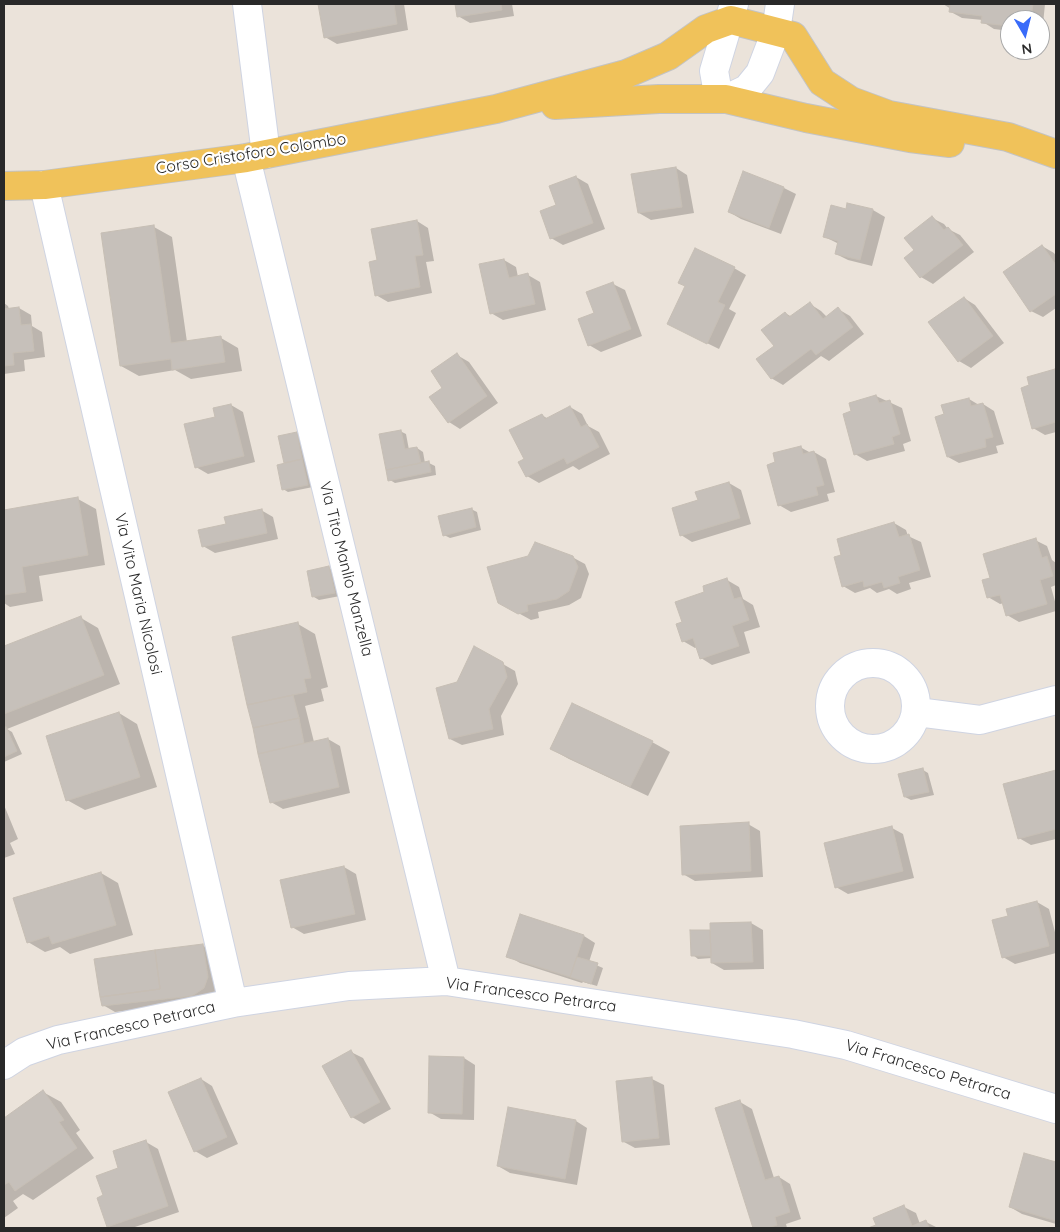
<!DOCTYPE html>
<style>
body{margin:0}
#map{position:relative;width:1060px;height:1232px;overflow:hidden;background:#ebe3da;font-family:Quicksand,sans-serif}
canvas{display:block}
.frame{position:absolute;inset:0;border:5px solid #292929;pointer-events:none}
.north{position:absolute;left:1000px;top:10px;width:50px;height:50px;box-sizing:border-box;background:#fff;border:1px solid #a9a9a9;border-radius:50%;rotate:172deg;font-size:14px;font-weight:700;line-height:20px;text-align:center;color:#292929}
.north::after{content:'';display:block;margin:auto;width:18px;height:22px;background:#396bf9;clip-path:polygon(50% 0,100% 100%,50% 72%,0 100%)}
</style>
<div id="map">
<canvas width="1060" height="1232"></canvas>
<div class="frame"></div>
<div class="north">N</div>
</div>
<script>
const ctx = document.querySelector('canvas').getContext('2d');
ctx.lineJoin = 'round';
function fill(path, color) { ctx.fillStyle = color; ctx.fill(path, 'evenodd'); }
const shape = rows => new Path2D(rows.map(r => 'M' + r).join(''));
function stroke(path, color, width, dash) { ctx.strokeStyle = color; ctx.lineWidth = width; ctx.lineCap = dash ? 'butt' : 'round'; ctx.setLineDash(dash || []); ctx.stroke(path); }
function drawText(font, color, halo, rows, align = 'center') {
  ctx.font = font + ' Quicksand,sans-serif'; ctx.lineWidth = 4.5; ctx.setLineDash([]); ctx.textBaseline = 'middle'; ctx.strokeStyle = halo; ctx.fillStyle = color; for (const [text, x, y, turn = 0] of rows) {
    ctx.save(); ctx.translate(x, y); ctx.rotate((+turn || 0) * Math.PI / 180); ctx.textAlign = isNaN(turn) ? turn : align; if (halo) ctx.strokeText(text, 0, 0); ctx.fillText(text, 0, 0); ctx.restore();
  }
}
fill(shape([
 [319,4,404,4,408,30,337,44,325,37],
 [456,4,512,4,514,16,470,23,458,16],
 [943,4,1045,4,1043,24,1040,24,1040,20,1010,20,1010,31,994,29,983,22,983,20,962,18,951,12,951,9],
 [676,168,687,175,694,213,651,220,639,213],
 [744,173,784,188,796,194,781,234,741,219,729,212],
 [576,177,588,184,605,229,563,245,551,238,558,206],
 [848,204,873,210,885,217,872,266,848,260,836,254,839,244,825,237,847,211],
 [932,218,944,224,948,229,960,235,974,252,933,284,921,277,906,258,916,251],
 [417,221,428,228,434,261,426,262,432,293,388,302,376,295,378,261],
 [154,227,172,237,187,342,221,338,238,348,242,371,191,379,175,370,139,376,121,366],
 [1042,246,1054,253,1056,256,1056,308,1043,317,1031,311],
 [504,260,516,267,518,277,528,275,540,282,546,310,503,320,491,313],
 [734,268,746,275,729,309,736,313,719,349,668,324],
 [613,284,625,290,642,336,601,352,589,345,596,314],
 [964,298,975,305,1004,343,971,368,959,361],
 [4,303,8,306,9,309,19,308,31,315,32,326,42,332,45,357,24,360,25,371,4,374],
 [810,304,821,311,827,317,838,309,850,316,864,334,829,361,821,356,783,385,771,378,775,346,785,313,792,317],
 [457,355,469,362,498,403,460,429,449,422,444,388],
 [1055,370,1056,371,1056,432,1045,435,1033,428],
 [876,396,902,408,911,441,903,444,905,451,867,461,855,454],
 [969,399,979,405,983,404,994,411,1004,444,996,446,998,453,959,463,948,457,945,415],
 [231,405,243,412,255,462,208,474,196,467,217,417],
 [570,407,582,414,588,426,599,432,610,454,579,470,573,466,539,483,527,476,520,463,526,460,542,415,548,419],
 [400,431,406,434,409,450,417,448,423,452,425,463,429,463,435,466,436,475,395,483,390,480],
 [297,433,302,437,313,487,288,492,283,489,285,464,279,437],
 [800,447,811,453,814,452,826,459,835,492,827,494,829,501,791,512,779,505,777,463],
 [729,483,741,490,751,524,692,542,681,535,699,501],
 [78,499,96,509,105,565,39,576,43,601,10,607,4,603,4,511],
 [471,509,477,512,481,530,450,538,444,535],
 [261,510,273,517,278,539,215,553,203,546,228,525],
 [894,523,906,530,908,536,921,542,931,577,909,583,911,589,897,594,889,589,877,593,870,588,855,593,843,586,843,556],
 [1035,540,1047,546,1052,560,1056,563,1056,585,1051,587,1056,605,1056,611,1019,622,1007,615,1004,603,1000,604,988,597,992,579],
 [572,557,585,564,589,574,581,598,569,605,538,612,539,618,531,620,511,609],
 [329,568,335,571,340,596,319,600,314,597],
 [727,580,739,587,743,599,753,605,760,627,744,632,750,653,712,665,701,658,697,647,695,648,683,641,684,623,706,593],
 [81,618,98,628,120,684,7,729,12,732,22,754,4,762,4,648],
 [298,624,315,634,328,687,321,689,324,701,305,706,314,742,328,739,340,746,350,793,283,809,271,802,234,638],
 [475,648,515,671,518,684,501,716,504,735,462,745,450,739,458,683],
 [119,713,137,724,157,787,85,810,67,800],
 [652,742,670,752,648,796,569,759,551,749],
 [923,770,928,773,934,795,911,800,905,797],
 [1056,771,1056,839,1031,845,1019,838,1005,785],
 [4,805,18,839,10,843,15,854,4,858],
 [748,824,760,831,763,877,695,881,683,874],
 [892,828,903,834,914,878,848,894,836,887],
 [344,867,356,874,366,920,304,934,292,927],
 [101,873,118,883,133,935,70,954,60,947,45,952,28,942],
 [1037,902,1049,909,1056,936,1056,953,1015,964,1003,957,1010,917],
 [521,916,584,936,595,943,589,962,603,968,597,986,583,982,582,983,520,963,508,956],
 [751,923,763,930,764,969,724,970,712,963,712,958,698,959,693,955,692,932,711,931],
 [202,945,214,952,219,985,216,995,204,1002,115,1012,103,1005],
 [351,1052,363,1058,391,1109,364,1124,352,1117],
 [464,1058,475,1065,474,1120,441,1119,429,1112],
 [201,1079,212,1086,238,1144,207,1158,195,1151],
 [652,1079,664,1085,670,1145,635,1148,624,1142],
 [43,1092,61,1102,80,1130,76,1133,94,1158,33,1200,23,1194,13,1201,18,1208,4,1218,4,1119],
 [740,1102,752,1109,774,1178,779,1177,790,1184,801,1219,786,1224,787,1228,754,1228,716,1109],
 [576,1121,587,1128,577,1185,510,1173,498,1166],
 [146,1142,158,1149,179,1212,132,1228,112,1228,108,1226,105,1196,120,1168],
 [1025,1154,1056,1163,1056,1224,1022,1214,1010,1207],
 [904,1207,916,1213,920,1224,926,1222,938,1228,871,1228,878,1226]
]), '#0003');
const building = shape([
 [318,4,394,4,397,24,324,38,318,4],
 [455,4,501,4,502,10,457,17,455,4],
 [941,4,1033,4,1031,18,1023,17,1023,20,1010,20,1010,26,981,23,982,16,949,12,950,5,941,4],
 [676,167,682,207,638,213,631,174,676,167],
 [743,171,784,187,769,228,728,212,743,171],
 [576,176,593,223,550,239,540,211,556,205,549,186,576,176],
 [847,203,873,209,860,260,835,254,838,241,823,237,831,205,846,209,847,203],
 [932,216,944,230,948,227,963,245,920,278,904,258,914,250,904,238,932,216],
 [417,220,423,255,415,256,420,287,375,296,369,262,377,260,371,229,417,220],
 [154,225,171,343,221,336,225,362,172,370,171,359,120,366,101,233,154,225],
 [1042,245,1056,265,1056,294,1030,312,1003,272,1042,245],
 [695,248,735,267,718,302,725,305,707,344,667,324,685,286,678,283,695,248],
 [504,259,509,278,528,273,535,304,490,314,479,264,504,259],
 [613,282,631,329,588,346,578,319,594,313,586,292,613,282],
 [964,297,993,336,958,362,928,322,964,297],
 [810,302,823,319,838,307,853,327,816,355,811,349,771,379,756,359,774,346,761,330,785,312,789,317,810,302],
 [19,307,21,325,31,324,34,351,13,353,14,365,4,366,4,309,19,307],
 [457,353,487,396,448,423,429,397,442,388,431,371,457,353],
 [1055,369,1056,375,1056,422,1032,429,1021,388,1029,385,1027,377,1055,369],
 [876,395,879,403,890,400,900,434,892,437,894,444,854,455,843,414,851,411,849,403,876,395],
 [969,398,971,406,983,403,993,437,985,439,986,447,947,457,935,417,944,414,941,405,969,398],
 [231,404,244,456,195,468,184,424,215,417,213,408,231,404],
 [570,406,581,427,587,424,599,447,567,464,564,458,526,477,518,462,524,459,509,430,542,414,545,419,570,406],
 [401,430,405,449,417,447,421,463,386,470,379,434,401,430],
 [297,432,302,459,284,463,278,436,297,432],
 [801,446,803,454,814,451,824,485,816,487,818,495,778,506,767,465,775,462,773,453,801,446],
 [302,459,308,485,282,490,277,465,302,459],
 [429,461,431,472,388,481,386,470,429,461],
 [729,482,740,518,680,536,672,508,698,500,695,492,729,482],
 [78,497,88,555,22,567,26,592,4,595,4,510,78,497],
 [472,508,476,527,443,536,438,516,472,508],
 [262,509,267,533,202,547,198,530,226,524,224,517,262,509],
 [894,522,899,537,909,534,920,570,898,577,900,583,884,588,882,582,864,587,863,581,842,587,834,557,841,555,837,539,894,522],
 [1036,538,1042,558,1047,556,1053,576,1040,580,1047,604,1006,616,1000,595,987,598,982,580,990,578,983,554,1036,538],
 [535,542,573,556,578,567,569,591,557,599,527,605,528,611,518,614,498,603,487,567,528,556,535,542],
 [329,566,335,593,312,597,307,571,329,566],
 [727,578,734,599,741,597,749,620,732,626,739,646,700,659,693,638,682,642,676,624,682,622,675,602,704,592,703,586,727,578],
 [81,616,104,675,4,714,4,646,81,616],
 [298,622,311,678,304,679,307,692,247,705,232,637,298,622],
 [474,646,503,662,507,677,489,709,493,729,449,739,436,688,457,682,474,646],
 [293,695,299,718,253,728,247,705,293,695],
 [572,703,653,741,630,787,550,749,572,703],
 [119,712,140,777,66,801,46,736,119,712],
 [299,718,304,743,258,754,253,728,299,718],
 [6,727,17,751,4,757,4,728,6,727],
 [328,738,339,787,270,803,258,754,328,738],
 [923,768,929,792,904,797,898,774,923,768],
 [1056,770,1056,829,1018,839,1003,784,1056,770],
 [749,822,751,871,682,875,680,826,749,822],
 [892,826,903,871,835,888,824,843,892,826],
 [344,866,355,914,291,928,280,880,344,866],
 [101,872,116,925,52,944,49,936,27,943,13,898,101,872],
 [1037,901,1049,946,1002,958,992,920,1008,916,1006,909,1037,901],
 [520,914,584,935,570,977,506,957,520,914],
 [751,922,753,962,711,963,710,923,751,922],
 [690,930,710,930,711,956,691,956,690,930],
 [203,944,208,977,204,988,192,996,102,1006,100,997,160,989,155,950,203,944],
 [155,950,160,989,100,997,94,959,155,950],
 [577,957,598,963,591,984,570,977,577,957],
 [351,1050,380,1102,351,1118,322,1066,351,1050],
 [429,1056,464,1057,462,1114,428,1113,429,1056],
 [652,1077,659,1138,622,1142,616,1081,652,1077],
 [201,1078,227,1137,194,1152,168,1092,201,1078],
 [43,1090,64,1120,59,1122,77,1148,15,1191,9,1182,4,1185,4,1118,43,1090],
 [740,1100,765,1180,779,1176,790,1212,775,1217,777,1225,768,1228,753,1228,715,1108,740,1100],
 [508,1107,576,1120,565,1179,497,1166,508,1107],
 [146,1140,168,1206,107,1227,97,1198,103,1195,96,1176,118,1168,113,1151,146,1140],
 [1024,1153,1056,1162,1056,1221,1009,1207,1024,1153],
 [904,1205,912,1226,926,1220,929,1228,868,1228,876,1225,873,1218,904,1205]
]);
fill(building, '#c6c0ba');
stroke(building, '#c6beb4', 1);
const minor = shape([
 [247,4,266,154],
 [734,4,714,71,717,88,726,99,747,89,760,73,776,31,780,4],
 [246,158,446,981],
 [44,185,233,1003],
 '830 706a43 43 0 1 1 86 0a43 43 0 1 1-86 0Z',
 [917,712,980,720,1056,700],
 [4,1065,24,1052,58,1040,233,1003,349,986,446,981,793,1034,846,1045,1056,1109]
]);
const major = shape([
 [555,105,659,99,726,99,806,118,910,138,950,143],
 [4,186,44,185,246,158,496,109,626,74,668,56,706,29,731,20,793,36,822,82,851,101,889,115,1008,137,1056,154]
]);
stroke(minor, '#cfd4e2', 30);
stroke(major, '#c3c3c3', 30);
stroke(minor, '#fff', 28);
stroke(major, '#f0c25a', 28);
drawText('16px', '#292929', '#fff', [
 ["Corso Cristoforo Colombo",251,154,-9],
 ["Via Tito Manlio Manzella",346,569,76],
 ["Via Vito Maria Nicolosi",138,594,77],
 ["Via Francesco Petrarca",531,995,8],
 ["Via Francesco Petrarca",131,1026,-13],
 ["Via Francesco Petrarca",928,1070,17]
]);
</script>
